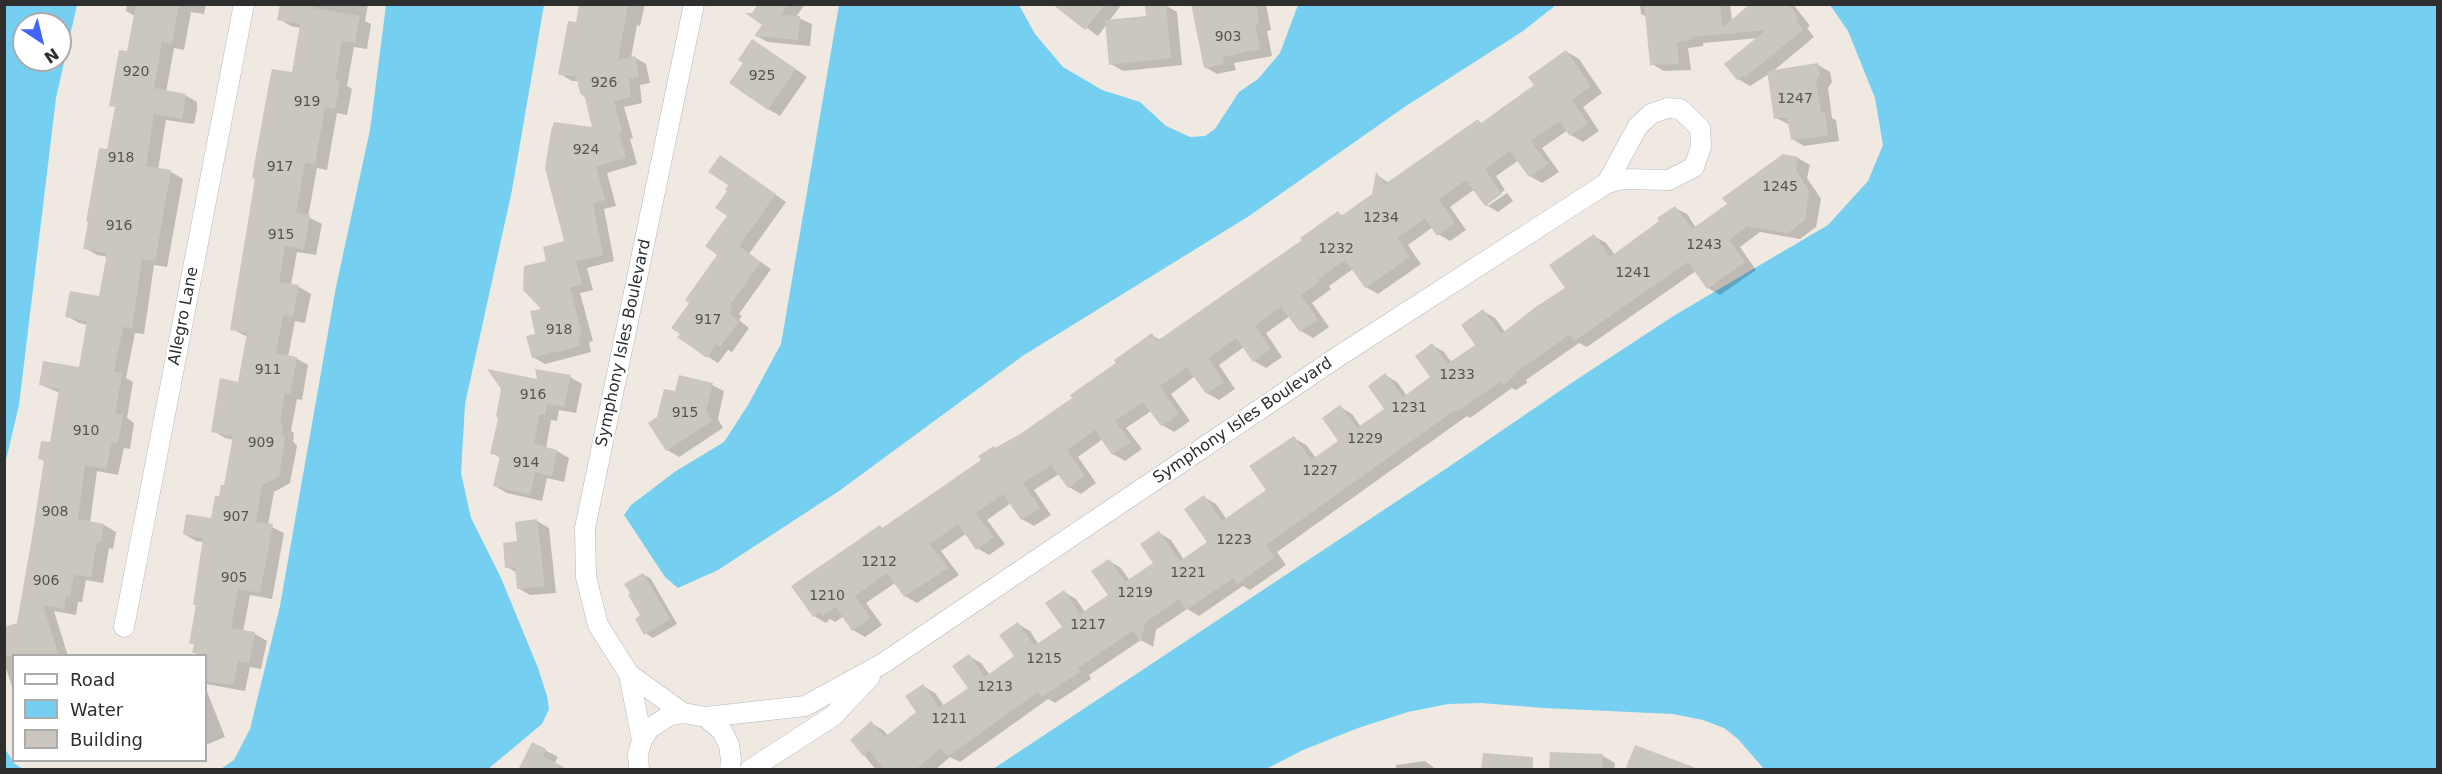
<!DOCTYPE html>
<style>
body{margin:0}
#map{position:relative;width:2442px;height:774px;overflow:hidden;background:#efe9e1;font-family:"DejaVu Sans",sans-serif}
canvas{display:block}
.frame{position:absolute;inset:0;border:6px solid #2e2e2e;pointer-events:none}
.legend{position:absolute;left:12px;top:654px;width:195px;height:108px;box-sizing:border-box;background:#fff;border:2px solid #ababab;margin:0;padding:8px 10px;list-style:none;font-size:18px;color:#2e2e2e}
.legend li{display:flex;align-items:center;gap:12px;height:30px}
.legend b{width:30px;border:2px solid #ababab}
.north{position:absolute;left:12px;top:12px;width:60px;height:60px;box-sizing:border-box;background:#fff;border:2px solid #ababab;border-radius:50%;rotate:145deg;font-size:16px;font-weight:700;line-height:24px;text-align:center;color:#2e2e2e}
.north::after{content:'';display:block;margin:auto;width:21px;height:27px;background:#4264fb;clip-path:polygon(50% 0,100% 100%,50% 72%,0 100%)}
</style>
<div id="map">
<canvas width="2442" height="774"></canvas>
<div class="frame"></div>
<ul class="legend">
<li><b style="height:8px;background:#fff"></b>Road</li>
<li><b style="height:16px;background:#75cff0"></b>Water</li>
<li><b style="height:16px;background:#cbc7bf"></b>Building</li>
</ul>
<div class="north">N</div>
</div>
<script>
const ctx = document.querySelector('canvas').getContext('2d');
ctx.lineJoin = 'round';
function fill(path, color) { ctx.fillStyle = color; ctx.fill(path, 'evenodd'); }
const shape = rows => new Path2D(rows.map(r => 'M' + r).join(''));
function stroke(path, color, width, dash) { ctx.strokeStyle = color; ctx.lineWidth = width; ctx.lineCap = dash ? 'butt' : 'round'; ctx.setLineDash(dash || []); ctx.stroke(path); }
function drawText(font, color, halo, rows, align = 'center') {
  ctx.font = font + ' "DejaVu Sans",sans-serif'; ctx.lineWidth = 5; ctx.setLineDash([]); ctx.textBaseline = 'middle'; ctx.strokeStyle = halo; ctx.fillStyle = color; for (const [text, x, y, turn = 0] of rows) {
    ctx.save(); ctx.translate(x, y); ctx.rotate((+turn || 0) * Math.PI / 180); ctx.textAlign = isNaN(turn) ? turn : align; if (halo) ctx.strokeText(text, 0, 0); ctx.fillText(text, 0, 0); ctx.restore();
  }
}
fill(shape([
 [5,4,77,5,56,98,19,405,5,464],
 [24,24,60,24,60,60,24,60],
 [386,5,544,5,512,190,465,404,461,473,471,518,501,578,538,668,547,696,549,709,542,724,488,769,221,769,234,760,250,729,280,606,336,287,370,130],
 [839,5,1019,5,1035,34,1063,67,1102,90,1140,102,1166,126,1190,137,1205,136,1215,129,1239,92,1258,79,1280,53,1298,5,1556,5,1523,31,1406,106,1249,216,1024,355,839,491,718,570,678,588,665,577,624,515,631,505,676,471,724,442,748,405,781,344],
 [1830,5,2437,5,2437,769,1764,769,1738,739,1724,728,1703,720,1673,714,1544,708,1481,703,1448,704,1408,712,1358,728,1303,750,1266,769,993,769,1447,468,1573,382,1675,315,1828,225,1868,181,1883,145,1875,98,1848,31],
 [5,749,15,764,23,769,5,769]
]), '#75cff0');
fill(shape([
 [127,4,206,4,204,14,191,12,184,50,174,48,166,92,185,95,197,102,197,110,194,124,166,120,158,170,171,172,183,179,167,267,154,265,144,334,135,333,126,378,133,382,127,418,134,423,130,449,124,448,118,475,97,471,90,523,104,525,116,532,113,549,109,548,103,583,86,580,82,602,78,602,76,615,54,611,68,656,14,656,14,693,4,662,4,628,18,624,45,462,40,458,51,444,60,393,41,385,80,368,88,325,79,323,67,316,100,298,108,257,97,255,85,248,108,151,116,108,111,105,129,53,135,16,126,11],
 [281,4,368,4,365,21,371,24,367,49,354,47,347,86,352,89,347,115,337,113,327,170,317,168,308,217,322,224,316,255,297,252,291,285,299,287,311,294,305,323,295,321,288,357,296,358,308,365,302,400,297,399,291,431,294,433,293,441,297,446,290,483,274,492,268,525,284,533,272,599,250,595,243,632,255,634,267,641,261,669,250,667,245,691,206,684,206,656,194,652,195,645,191,643,204,542,196,541,184,534,212,520,225,487,234,440,225,438,213,431,239,383,248,337,232,329,293,74,301,28,291,26,279,19],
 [581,4,645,4,640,26,637,25,631,58,634,57,646,64,650,83,640,85,642,103,624,107,633,138,630,139,637,164,607,173,616,206,604,209,614,261,587,268,593,290,580,293,593,341,589,342,591,352,545,364,533,357,544,309,548,262,566,242,594,129,587,97,579,81,572,81,560,74,577,24],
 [755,4,805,4,796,17,812,24,810,46,768,42,756,36,764,25,753,15,758,7],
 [1054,4,1122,4,1109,21,1148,17,1165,5,1177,12,1182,65,1123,71,1111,64,1107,24,1098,36],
 [1193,4,1266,4,1271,30,1267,31,1272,56,1234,63,1236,70,1217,74,1205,67],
 [1640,4,1730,4,1732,21,1752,4,1793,4,1810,26,1807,28,1814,37,1772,72,1818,65,1830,72,1832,82,1828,88,1832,118,1836,120,1839,141,1804,146,1792,139,1790,125,1776,118,1769,74,1750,86,1738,79,1759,38,1703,43,1703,46,1688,48,1691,70,1664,71,1652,64,1647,17,1641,14],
 [765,48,807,77,780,116,768,109],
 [1567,52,1579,59,1602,93,1583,107,1599,131,1583,142,1571,135,1568,130,1542,148,1559,172,1542,183,1530,176,1519,160,1496,176,1505,190,1488,202,1488,206,1507,193,1513,201,1498,212,1486,205,1475,189,1450,207,1466,230,1450,241,1438,234,1433,227,1408,245,1421,264,1378,294,1366,287,1353,269,1329,286,1331,289,1312,303,1329,327,1313,338,1301,331,1290,316,1266,333,1282,357,1266,368,1254,361,1244,347,1219,365,1235,389,1219,400,1207,393,1195,376,1171,394,1190,421,1174,432,1162,425,1151,411,1126,428,1142,449,1125,461,1113,454,1103,439,1078,457,1096,483,1081,494,1069,487,1059,474,1034,490,1051,515,1034,526,1022,519,1011,503,987,520,1005,544,989,555,977,548,967,533,941,551,959,575,917,603,905,596,895,583,866,603,882,625,865,637,853,630,844,616,835,622,830,619,826,623,814,616,881,527,884,529,1074,398,1152,335,1160,340,1304,241,1338,213,1344,216,1374,195,1377,175,1389,183,1478,121,1482,124,1536,86],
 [1798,158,1810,165,1807,178,1821,199,1816,227,1800,239,1760,232,1740,247,1756,270,1720,295,1708,288,1696,271,1587,347,1579,343,1526,380,1527,383,1516,390,1512,388,1470,418,1467,416,1277,552,1286,565,1250,590,1243,586,1199,616,1187,609,1156,630,1153,647,1141,640,1089,675,1091,679,1055,703,1048,699,960,762,950,757,935,770,876,770,852,740,871,723,883,730,889,736,918,713,923,686,935,693,944,706,970,688,969,656,981,663,990,675,1016,657,1018,624,1030,631,1039,645,1064,628,1064,592,1076,599,1085,612,1110,595,1109,561,1121,568,1130,581,1155,563,1159,533,1171,540,1184,560,1209,542,1204,497,1216,504,1227,520,1268,490,1294,438,1306,445,1316,458,1340,441,1340,407,1352,414,1361,427,1386,409,1385,375,1397,382,1407,396,1432,378,1432,345,1444,352,1452,363,1477,345,1483,311,1495,318,1505,332,1568,288,1594,236,1606,243,1615,255,1661,222,1675,208,1687,214,1696,228],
 [731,163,786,202,749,254,771,269,739,314,742,316,739,320,749,328,732,352,728,350,718,363,707,356,691,302,719,254,729,216],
 [570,377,582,384,576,413,559,410,557,421,551,420,546,449,557,451,569,458,564,482,547,478,542,501,507,493,495,486,501,458,492,453,539,381],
 [712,385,724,391,718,419,723,428,679,457,667,450,658,418,676,393],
 [537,521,549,528,556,593,530,595,518,588,517,573,507,567,519,542],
 [643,574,651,579,677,624,653,638,645,633,642,616],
 [206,689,225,737,206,745],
 [533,744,558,757,554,764,519,770],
 [1603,756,1615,763,1614,770,1550,770],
 [1425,761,1437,770,1396,770,1396,765]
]), '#0003');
fill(shape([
 [136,4,179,4,172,44,162,42,154,88,186,94,182,119,154,114,146,166,171,170,155,261,142,259,132,328,123,327,114,372,122,373,115,413,123,415,118,443,112,442,106,469,85,465,78,519,104,524,101,543,97,542,91,577,74,575,70,596,66,596,64,609,43,605,59,656,4,656,4,627,17,623,33,531,44,460,38,459,41,441,50,442,59,389,39,385,43,361,79,367,87,321,65,317,70,291,99,296,107,253,83,249,88,222,86,222,99,148,107,149,115,107,109,106,119,50,127,51],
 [280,4,314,4,313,8,360,16,355,43,342,41,335,80,340,81,335,109,325,107,315,164,305,163,296,213,310,215,304,249,285,246,279,282,299,285,293,317,283,315,276,353,297,357,290,394,285,393,280,424,283,425,281,433,285,438,279,477,262,485,256,522,273,524,260,593,238,589,231,628,255,632,249,663,238,661,233,685,206,681,206,656,195,656,196,653,192,653,194,644,189,644,196,605,193,605,203,538,183,534,186,514,211,518,215,496,219,496,221,485,224,485,233,436,211,432,220,378,238,382,247,333,230,330,255,179,252,178,255,160,270,78,272,69,292,72,300,24,277,20],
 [579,4,628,4,618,60,635,56,639,77,629,79,631,97,614,101,622,132,619,133,626,158,596,166,605,200,593,203,603,255,576,261,582,284,570,287,582,335,578,336,580,346,532,358,526,336,535,334,530,311,541,309,523,290,524,266,546,261,543,247,564,241,545,168,551,131,554,122,592,127,585,98,580,93,576,76,558,75,568,21,576,22],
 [758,4,788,4,781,15,800,16,798,40,754,36,762,25,745,13,752,13],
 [1052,4,1105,4,1085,30],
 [1166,4,1171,58,1109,65,1105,20,1146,16,1145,6],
 [1191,4,1256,4,1259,23,1255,24,1260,49,1223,57,1224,64,1204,68],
 [1644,4,1720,4,1722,28,1750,4,1788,4,1799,18,1796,21,1803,30,1745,77,1744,75,1737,80,1724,64,1766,30,1691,37,1692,40,1677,42,1679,64,1650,65],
 [752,39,796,69,768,110,729,83,743,63,738,60],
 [1566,50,1591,86,1572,100,1588,123,1570,136,1559,121,1531,141,1548,164,1529,177,1510,151,1485,169,1502,194,1485,206,1466,180,1439,199,1455,223,1437,236,1425,218,1397,238,1410,257,1365,288,1345,260,1318,279,1320,282,1301,295,1318,320,1300,332,1281,307,1255,326,1271,349,1253,362,1236,338,1208,358,1224,382,1206,394,1187,367,1160,386,1179,414,1161,426,1143,402,1115,421,1131,442,1112,455,1095,430,1067,450,1085,476,1068,488,1051,465,1023,483,1040,508,1021,520,1003,494,976,513,994,537,976,550,958,524,930,544,948,568,904,597,887,573,855,596,871,618,852,631,836,607,822,616,820,612,813,617,791,586,880,525,882,528,926,498,981,460,978,456,994,446,995,448,1020,434,1072,398,1070,395,1116,363,1114,360,1152,333,1157,341,1302,240,1300,238,1338,211,1341,216,1372,194,1376,172,1385,184,1478,119,1481,123,1534,85,1528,77],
 [1818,63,1820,75,1816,81,1821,112,1825,112,1828,135,1791,140,1787,117,1774,119,1767,71],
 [1783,154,1798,157,1796,170,1809,191,1805,220,1788,233,1747,226,1729,240,1745,262,1707,289,1688,262,1574,341,1569,335,1515,373,1516,375,1503,385,1501,381,1457,412,1455,410,1266,545,1275,557,1237,584,1233,578,1186,610,1179,599,1145,623,1141,642,1133,631,1078,668,1080,672,1042,697,1038,692,947,757,941,748,915,770,884,770,869,750,863,756,850,740,871,721,885,737,916,712,905,696,923,684,939,708,968,688,952,666,969,654,985,677,1014,656,999,635,1018,622,1034,646,1062,627,1045,603,1064,590,1080,614,1108,595,1091,571,1109,559,1125,582,1153,563,1140,544,1159,531,1180,561,1207,542,1184,509,1204,495,1222,521,1266,490,1249,466,1294,436,1311,460,1338,441,1322,418,1340,405,1357,428,1384,409,1368,386,1385,373,1403,397,1430,377,1415,356,1432,343,1447,364,1475,345,1461,325,1483,309,1501,334,1537,306,1565,288,1549,265,1594,234,1610,257,1659,221,1657,218,1675,206,1692,229,1727,204,1722,198],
 [720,155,776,194,739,246,761,262,729,306,732,309,729,313,739,321,720,347,716,344,707,358,677,337,680,334,671,328,689,303,685,300,717,255,705,246,727,216,715,208,727,191,725,190,728,185,708,172],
 [487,369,537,379,535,369,571,375,564,407,547,404,545,415,539,414,534,444,557,450,552,476,535,472,530,495,493,486,500,456,490,454,498,419,496,416,501,389],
 [679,375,713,383,706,411,712,421,666,451,648,423,657,417,664,389,675,391],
 [537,519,545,586,517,589,515,567,505,568,503,543,517,541,515,522],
 [643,573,670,619,644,635,635,619,640,615,628,595,630,593,624,584],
 [532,742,546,749,543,756,569,770,518,770],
 [1635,745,1696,768,1696,770,1625,770],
 [1550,752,1603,754,1602,770,1549,770],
 [1483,753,1533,757,1533,770,1481,770]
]), '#cbc7bf');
const minor = shape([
 [124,627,244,4],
 [629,674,683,713],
 [706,717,805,706,882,664,1339,356,1607,183,1638,126,1651,114,1667,108,1680,109,1700,128,1701,147,1694,167,1669,180,1623,179,1607,183],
 [642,740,629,674,598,625,586,577,585,528,694,4],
 [639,770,638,754,642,740,649,729,670,715,683,713,706,717,722,731,729,745,731,760,730,770],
 [750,770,833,716,870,677]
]);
stroke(minor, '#b4b7c1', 21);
stroke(minor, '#fff', 20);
drawText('14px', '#555452', null, [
 ["903",1228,37],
 ["920",136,72],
 ["925",762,76],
 ["926",604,83],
 ["1247",1795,99],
 ["919",307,102],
 ["924",586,150],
 ["918",121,158],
 ["917",280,167],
 ["1245",1780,187],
 ["1234",1381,218],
 ["916",119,226],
 ["915",281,235],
 ["1243",1704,245],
 ["1232",1336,249],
 ["1241",1633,273],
 ["917",708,320],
 ["918",559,330],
 ["911",268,370],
 ["1233",1457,375],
 ["916",533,395],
 ["1231",1409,408],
 ["915",685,413],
 ["910",86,431],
 ["1229",1365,439],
 ["909",261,443],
 ["914",526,463],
 ["1227",1320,471],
 ["908",55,512],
 ["907",236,517],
 ["1223",1234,540],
 ["1212",879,562],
 ["1221",1188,573],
 ["905",234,578],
 ["906",46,581],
 ["1219",1135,593],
 ["1210",827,596],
 ["1217",1088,625],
 ["1215",1044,659],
 ["1213",995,687],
 ["1211",949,719]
]);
drawText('16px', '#2e2e2e', '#fff', [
 ["Allegro Lane",184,316,-79],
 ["Symphony Isles Boulevard",624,343,-78],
 ["Symphony Isles Boulevard",1243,421,-34]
]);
</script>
